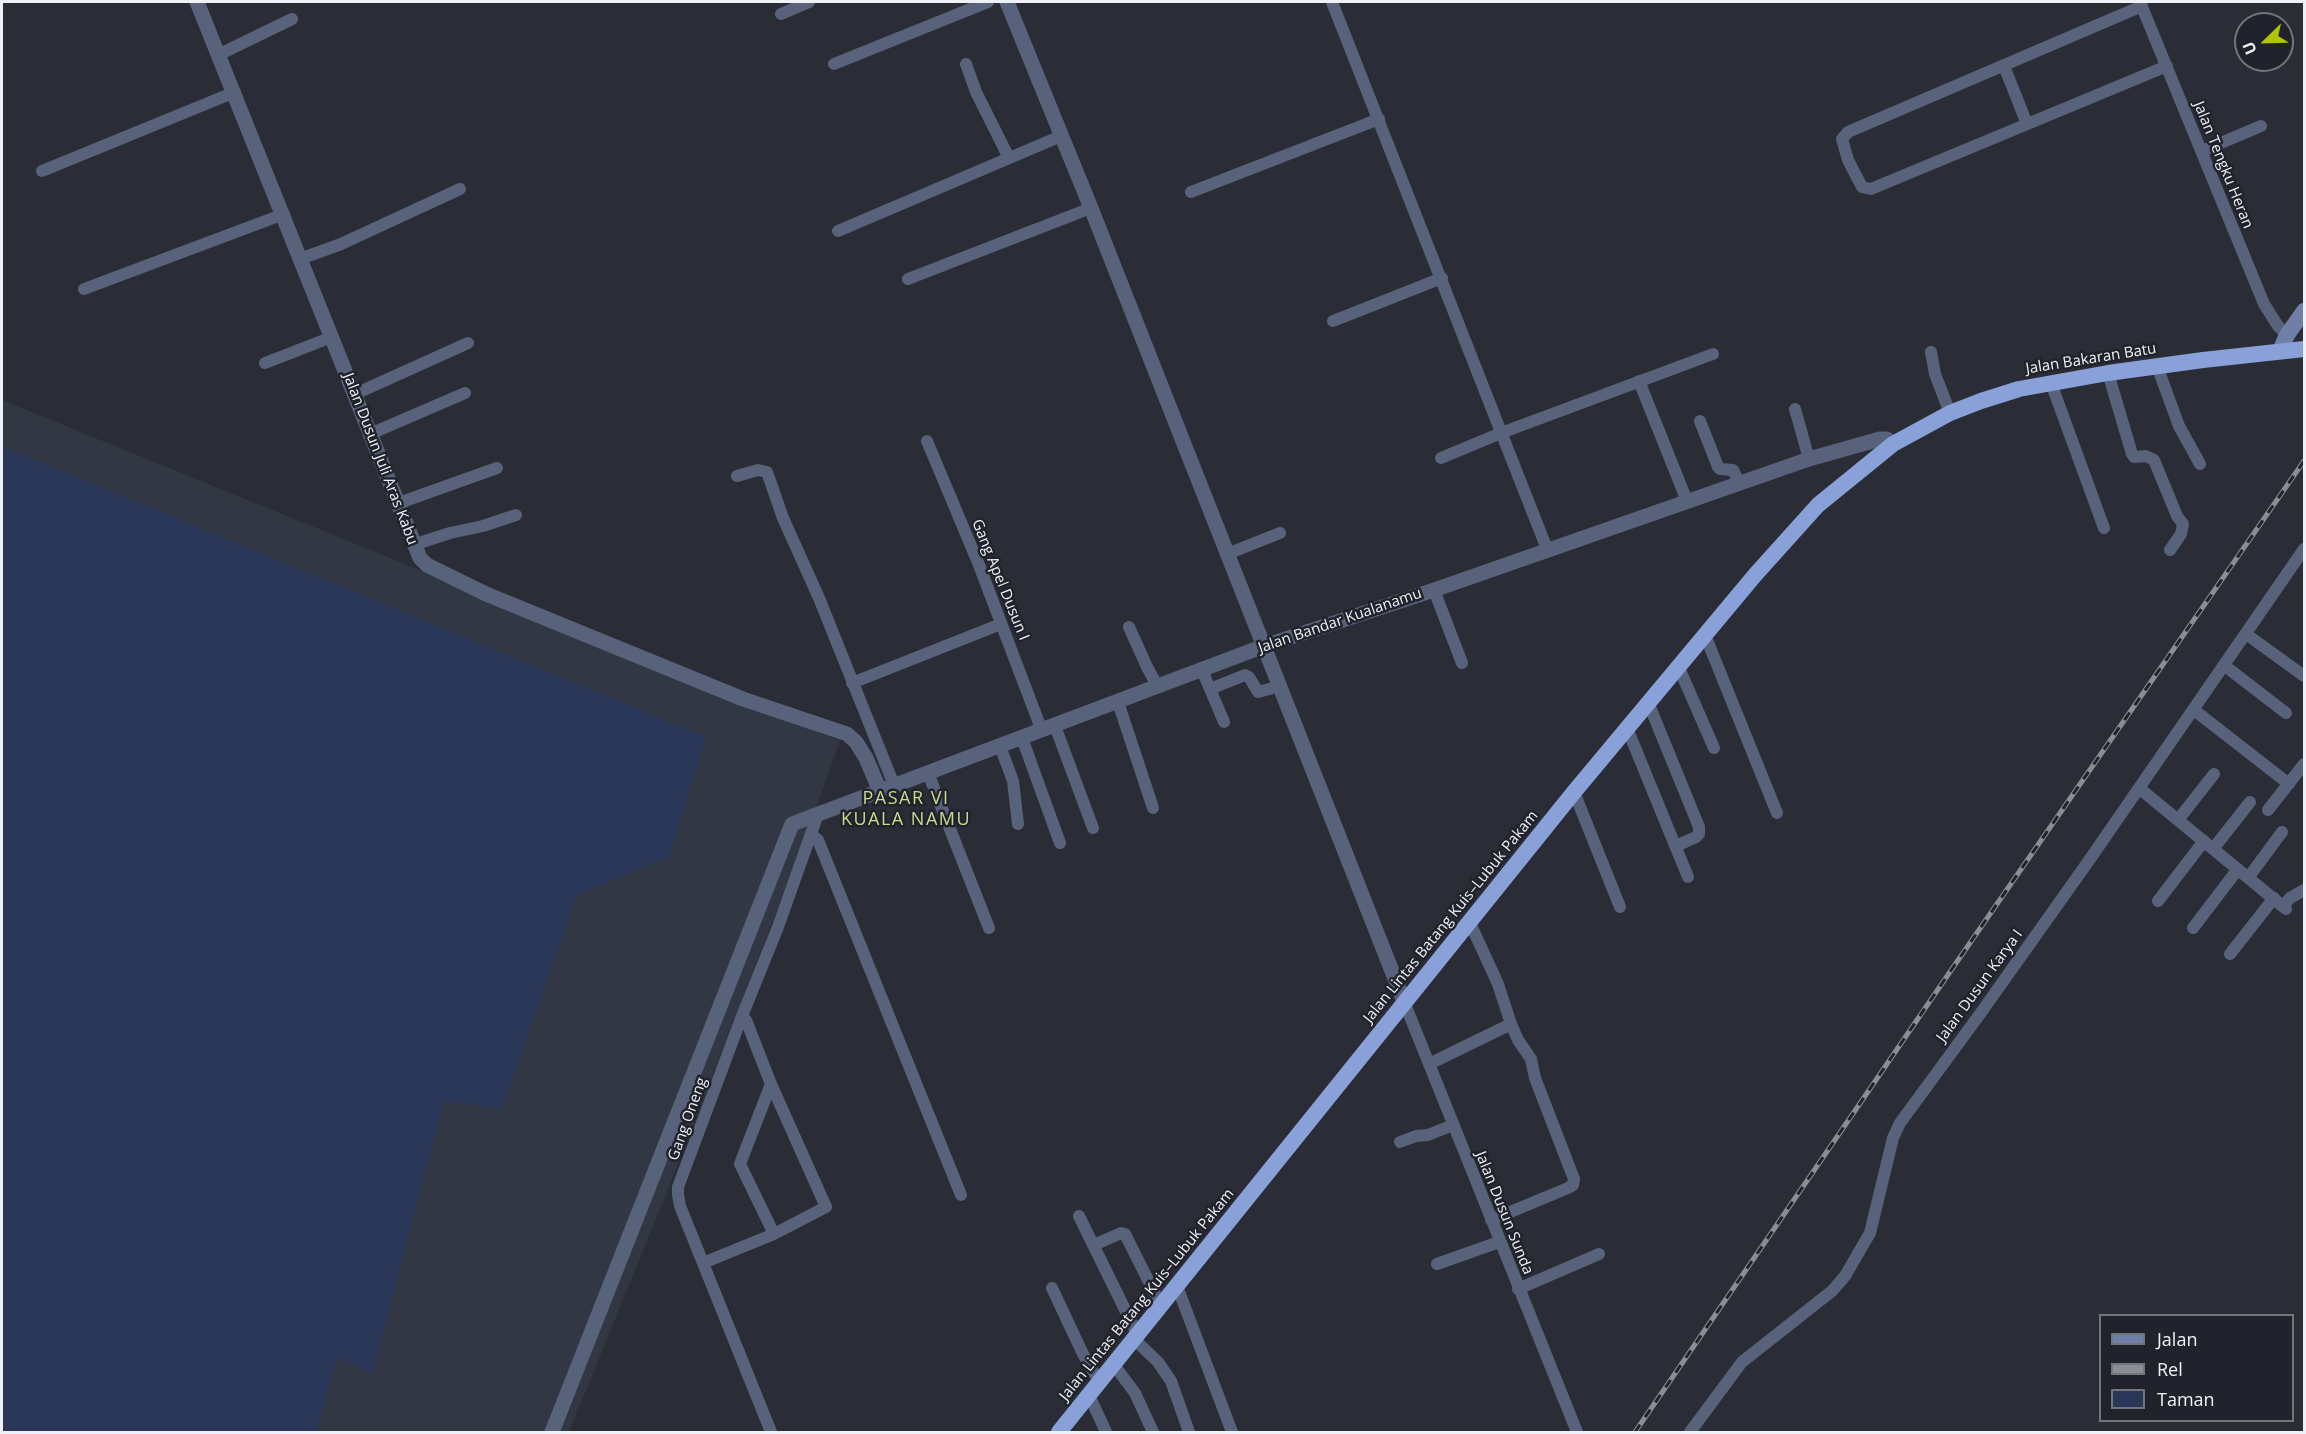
<!DOCTYPE html>
<meta charset="utf-8">
<style>
body{margin:0}
#map{position:relative;width:2306px;height:1434px;overflow:hidden;background:#2a2d35;font-family:"Open Sans",sans-serif}
canvas{display:block}
.frame{position:absolute;inset:0;border:3px solid #eef1f6;pointer-events:none}
.legend{position:absolute;left:2099px;top:1314px;width:195px;height:108px;box-sizing:border-box;background:#20232b;border:2px solid #72757c;margin:0;padding:8px 10px;list-style:none;font-size:18px;color:#eef1f6}
.legend li{display:flex;align-items:center;gap:12px;height:30px}
.legend b{width:30px;border:2px solid #72757c}
.north{position:absolute;left:2234px;top:12px;width:60px;height:60px;box-sizing:border-box;background:#20232b;border:2px solid #72757c;border-radius:50%;rotate:247deg;font-size:16px;font-weight:700;line-height:24px;text-align:center;color:#eef1f6}
.north::after{content:'';display:block;margin:auto;width:21px;height:27px;background:#b0c503;clip-path:polygon(50% 0,100% 100%,50% 72%,0 100%)}
</style>
<div id="map">
<canvas width="2306" height="1434"></canvas>
<div class="frame"></div>
<ul class="legend">
<li><b style="height:8px;background:#6f7fa7"></b>Jalan</li>
<li><b style="height:8px;background:#8a8d93"></b>Rel</li>
<li><b style="height:16px;background:#2b3758"></b>Taman</li>
</ul>
<div class="north">U</div>
</div>
<script>
const ctx = document.querySelector('canvas').getContext('2d');
ctx.lineJoin = 'round';
function fill(path, color) { ctx.fillStyle = color; ctx.fill(path, 'evenodd'); }
const shape = rows => new Path2D(rows.map(r => 'M' + r).join(''));
function stroke(path, color, width, dash) { ctx.strokeStyle = color; ctx.lineWidth = width; ctx.lineCap = dash ? 'butt' : 'round'; ctx.setLineDash(dash || []); ctx.stroke(path); }
function drawText(font, color, halo, rows, align = 'center') {
  ctx.font = font + ' "Open Sans",sans-serif'; ctx.lineWidth = 5; ctx.setLineDash([]); ctx.textBaseline = 'middle'; ctx.strokeStyle = halo; ctx.fillStyle = color; for (const [text, x, y, turn = 0] of rows) {
    ctx.save(); ctx.translate(x, y); ctx.rotate((+turn || 0) * Math.PI / 180); ctx.textAlign = isNaN(turn) ? turn : align; if (halo) ctx.strokeText(text, 0, 0); ctx.fillText(text, 0, 0); ctx.restore();
  }
}
fill(shape([
 [2,400,840,741,807,833,665,1197,569,1432,2,1432]
]), '#323744');
fill(shape([
 [2,446,706,737,669,857,577,895,502,1109,444,1101,372,1374,337,1358,316,1432,2,1432]
]), '#2b3758');
stroke(shape([
 [1332,2,1547,549],
 [2140,2,2264,304,2278,326,2287,335],
 [2142,6,1848,132,1842,139,1848,160,1862,187,1871,189,2167,66],
 [781,14,809,2],
 [220,54,292,19],
 [834,64,988,2],
 [966,64,976,92,1009,158],
 [2004,66,2027,124],
 [2202,151,2261,126],
 [42,171,235,92],
 [1191,192,1379,119],
 [838,231,1061,136],
 [300,259,341,244,460,189],
 [908,279,1091,208],
 [84,289,284,214],
 [1333,321,1442,278],
 [1931,352,1935,374,1950,413],
 [265,363,332,337],
 [2157,366,2179,426,2200,464],
 [2108,373,2132,454,2134,457,2146,456,2154,460,2177,516,2183,524,2181,534,2170,550],
 [1639,381,1687,501],
 [2051,383,2104,528],
 [355,394,468,343],
 [1795,409,1809,459],
 [1700,421,1718,467,1720,469,1733,470,1740,484],
 [370,434,465,393],
 [927,441,979,565,1042,731],
 [1441,458,1501,433,1713,354],
 [737,476,758,470,767,472,783,518,819,598,894,785],
 [396,504,497,468],
 [413,545,450,533,483,526,516,515],
 [1227,554,1280,533],
 [1434,590,1462,663],
 [1129,627,1147,667,1158,687],
 [2246,634,2304,676],
 [1705,635,1777,813],
 [2225,666,2286,713],
 [1679,668,1714,748],
 [1202,670,1224,722],
 [852,683,1001,624],
 [1210,689,1245,675,1249,677,1258,692,1280,686],
 [1118,702,1153,808],
 [1648,702,1699,827,1699,834,1696,837,1676,846],
 [2194,710,2289,784],
 [1055,726,1093,828],
 [1627,728,1688,877],
 [1022,738,1060,843],
 [1000,746,1013,781,1018,824],
 [928,773,989,928],
 [2139,788,2286,909],
 [1574,792,1620,907],
 [2268,810,2304,764],
 [2178,820,2214,774],
 [812,835,818,840,961,1195],
 [2213,849,2250,802],
 [2248,878,2282,832],
 [2158,901,2204,841],
 [2283,906,2290,898,2304,890],
 [1470,923,1498,984,1511,1024,1518,1040,1531,1059,1535,1078,1574,1179,1573,1185,1568,1188,1491,1220],
 [2193,928,2238,869],
 [2230,954,2274,898],
 [1405,1004,1577,1432],
 [1429,1064,1511,1024],
 [771,1084,740,1164,774,1234],
 [1400,1142,1416,1136,1428,1135,1453,1125],
 [1079,1216,1138,1336],
 [1094,1245,1121,1233,1125,1234,1161,1306],
 [703,1263,774,1234,826,1207,771,1084,746,1020,742,1016],
 [1437,1264,1499,1242],
 [1177,1286,1232,1432],
 [1052,1288,1083,1354,1100,1383],
 [1518,1289,1599,1254],
 [1135,1340,1158,1362,1171,1381,1189,1432],
 [1114,1365,1135,1393,1153,1432],
 [1089,1395,1106,1432],
 [771,1432,680,1206,678,1195,678,1187,742,1016,778,927,818,814],
 [1690,1432,1742,1362,1832,1291,1845,1276,1870,1233,1893,1138,1900,1123,1980,1014,2090,859,2304,549]
]), '#58627b', 12);
stroke(shape([
 [197,2,420,558,427,565,486,594,743,699,847,734,856,742,866,758,880,791],
 [1007,2,1091,208,1405,1004],
 [552,1432,792,824,1264,646,1434,590,1809,459,1880,439,1887,439,1893,444]
]), '#58627b', 15);
stroke(shape([
 [2280,351,2287,335,2304,311]
]), '#6f7fa7', 16);
stroke(shape([
 [1059,1432,1574,792,1755,575,1818,505,1893,444,1950,413,1981,401,2019,389,2108,373,2203,360,2304,349]
]), '#89a0d8', 16);
const rail = shape([
 [1635,1432,1954,966,2304,461]
]);
stroke(rail, '#8a8d93', 5);
stroke(rail, '#20232b', 3, [9]);
drawText('15px', '#eef1f6', '#20232b', [
 ["Jalan Tengku Heran",2223,165,68],
 ["Jalan Bakaran Batu",2091,359,-9],
 ["Jalan Dusun Juli Aras Kabu",380,459,69],
 ["Gang Apel Dusun I",1000,580,68],
 ["Jalan Bandar Kualanamu",1340,621,-19],
 ["Jalan Lintas Batang Kuis–Lubuk Pakam",1451,917,-51],
 ["Jalan Dusun Karya I",1980,986,-54],
 ["Gang Oneng",688,1119,-70],
 ["Jalan Dusun Sunda",1504,1213,68],
 ["Jalan Lintas Batang Kuis–Lubuk Pakam",1147,1295,-51]
]);
ctx.letterSpacing = '1.5px';
drawText('18px', '#cbda8e', '#20232b', [
 ["PASAR VI",906,799],
 ["KUALA NAMU",906,820]
]);
ctx.letterSpacing = '0px';
</script>
